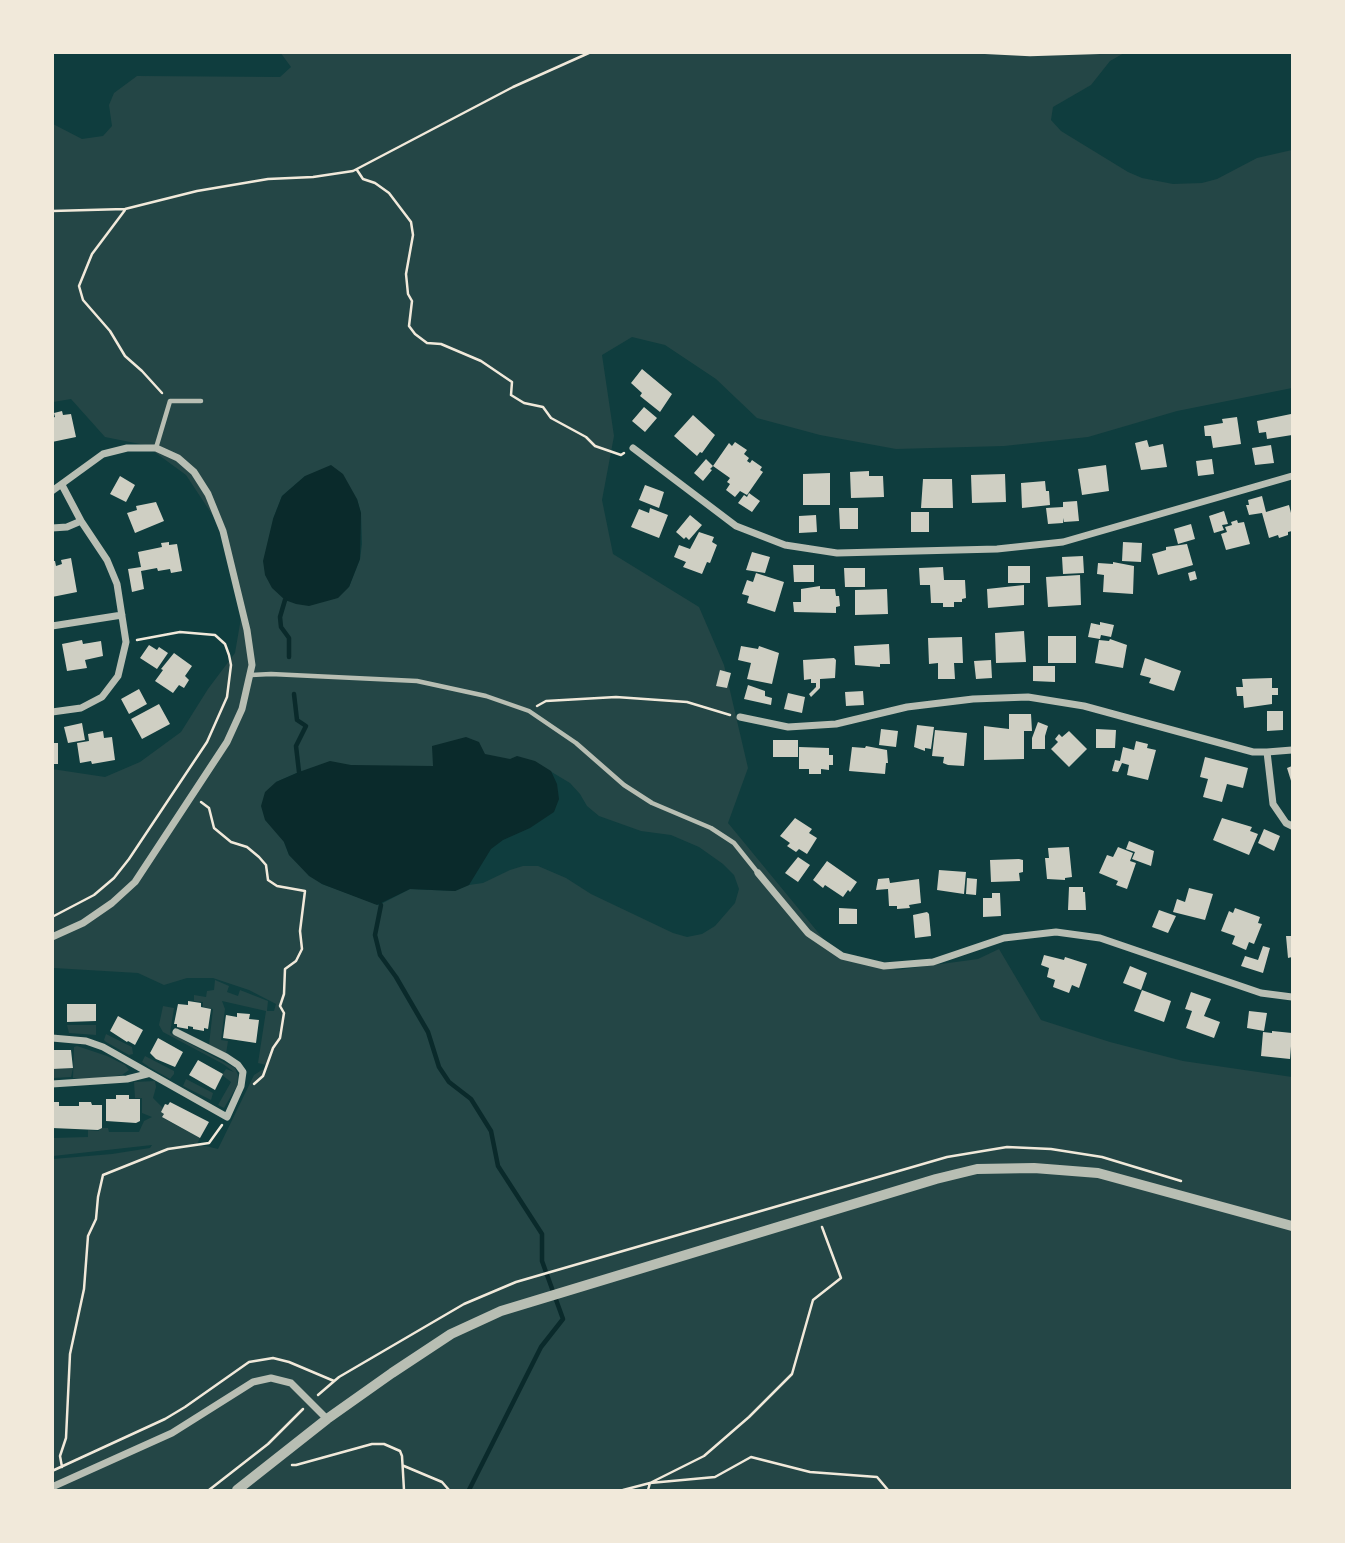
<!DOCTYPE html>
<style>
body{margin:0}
#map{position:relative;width:1345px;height:1543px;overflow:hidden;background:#0f3d3e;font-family:Montserrat,sans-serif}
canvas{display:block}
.frame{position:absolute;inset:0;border:54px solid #f1e9da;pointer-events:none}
</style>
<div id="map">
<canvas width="1345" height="1543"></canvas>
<div class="frame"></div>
</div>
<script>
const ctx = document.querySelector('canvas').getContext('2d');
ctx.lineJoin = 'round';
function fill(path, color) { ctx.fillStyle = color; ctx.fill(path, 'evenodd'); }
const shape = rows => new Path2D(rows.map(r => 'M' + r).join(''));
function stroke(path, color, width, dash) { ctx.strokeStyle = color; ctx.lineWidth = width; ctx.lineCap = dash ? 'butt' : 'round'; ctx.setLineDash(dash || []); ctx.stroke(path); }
fill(shape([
 [280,52,1124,53,1110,61,1091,85,1053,107,1051,120,1061,131,1128,172,1142,178,1173,184,1202,183,1217,179,1257,158,1292,150,1292,388,1177,411,1088,437,1004,446,896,449,820,435,757,418,716,379,665,345,632,337,602,355,614,436,602,500,613,554,699,607,724,665,748,768,728,823,835,953,897,970,978,959,999,949,1041,1020,1110,1042,1183,1061,1292,1077,1292,1490,53,1490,53,1159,112,1154,150,1148,152,1145,53,1156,53,1138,88,1137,88,1130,99,1131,99,1128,108,1128,109,1132,139,1132,144,1121,152,1117,142,1113,142,1098,135,1098,134,1082,155,1081,156,1087,153,1098,163,1108,161,1112,164,1114,163,1118,200,1138,197,1144,218,1149,254,1075,265,1068,266,1065,258,1063,266,1011,222,1001,225,1009,221,1040,228,1041,226,1054,209,1045,213,1009,203,1007,203,1002,194,1001,194,995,206,997,207,991,214,990,215,980,229,986,227,992,238,996,240,990,268,1001,267,1011,274,1011,276,1004,249,990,213,978,187,978,164,985,138,973,54,968,52,966,52,769,105,777,140,762,181,732,208,689,235,653,241,618,225,534,186,475,145,445,105,437,71,399,53,402,53,124,82,139,103,136,112,126,109,105,114,93,137,76,280,77,291,67],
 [305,476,357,499,361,513,362,544,360,559,349,587,273,519,282,496],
 [550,771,570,783,580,794,587,806,599,816,641,831,671,835,699,847,723,864,734,875,739,889,735,903,715,926,702,934,687,937,673,933,591,894,566,878,538,866,523,866,510,870,483,883,469,885,455,891,410,889,379,905,322,884,289,855,284,842,276,782,299,772],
 [163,1006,174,1008,170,1033,235,1068,238,1075,237,1086,224,1108,218,1105,231,1082,222,1075,226,1069,234,1072,223,1064,163,1032,159,1025],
 [67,1025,96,1025,96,1035,69,1033],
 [106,1034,132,1047,133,1054,129,1055,106,1042,104,1040],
 [77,1046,107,1056,125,1065,129,1070,122,1075,96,1079,73,1078,74,1047],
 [145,1056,174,1071,174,1074,170,1079,149,1067,142,1062],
 [53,1068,73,1068,71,1077,53,1078],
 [186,1079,213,1093,211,1100,183,1086]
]), '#244646');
fill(shape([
 [331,465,343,474,357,499,361,513,360,559,349,587,338,598,309,606,296,604,285,600,272,588,265,575,263,561,273,519,282,496,305,476],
 [466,737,479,742,485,754,510,759,517,756,535,761,551,771,557,784,559,799,554,812,530,828,503,840,491,849,469,885,455,891,410,889,377,905,322,884,309,876,289,855,284,842,265,820,261,806,265,792,276,782,299,772,330,761,351,765,433,766,432,746]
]), '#0a2a2b');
stroke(shape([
 [285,600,280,617,281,627,289,638,289,657],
 [294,694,297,720,306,726,296,746,299,772],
 [381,905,375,935,380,955,396,977,428,1032,439,1067,449,1082,471,1099,491,1131,498,1166,542,1234,542,1261,563,1319,541,1347,469,1490]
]), '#0a2a2b', 4.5);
fill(shape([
 [642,369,672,394,660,412,640,396,642,393,631,383],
 [644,407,657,418,645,432,632,421],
 [62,411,63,415,71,414,76,437,52,442,52,418,55,417,54,413],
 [1291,414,1292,435,1267,439,1266,432,1259,433,1257,421],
 [693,415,715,435,702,453,700,452,697,456,674,436],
 [1237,417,1241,444,1213,448,1211,436,1205,436,1204,426,1223,423,1222,419],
 [1147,440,1149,447,1163,444,1167,467,1141,470,1135,443],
 [735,442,747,450,744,454,749,458,747,461,750,463,752,460,762,467,760,470,763,472,747,495,740,491,735,497,726,490,730,484,727,482,730,478,713,466,729,443,732,446],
 [1271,445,1274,463,1255,465,1252,448],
 [706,459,713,466,710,469,712,470,703,481,694,473],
 [1212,459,1214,474,1198,476,1196,461],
 [1106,465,1109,491,1082,495,1078,469],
 [869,471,869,476,883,476,884,497,851,498,850,472],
 [830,473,830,505,803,505,803,474],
 [1005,474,1006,502,972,503,971,475],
 [120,476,135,485,126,502,110,494],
 [923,479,952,479,953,508,921,508],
 [1045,481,1046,491,1049,491,1050,505,1022,508,1021,483],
 [645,485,664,492,659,508,639,500],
 [749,493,760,501,752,512,738,503,744,495,747,497],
 [1262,496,1266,512,1289,505,1292,517,1292,531,1288,532,1288,535,1279,538,1278,535,1269,538,1262,513,1249,515,1246,505,1249,505,1248,500],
 [1077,501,1079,521,1064,522,1064,518,1063,523,1048,524,1046,508,1063,507,1063,502],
 [156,502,164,521,135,533,127,513,137,510,136,506],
 [650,508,668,515,659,538,631,527,639,509,649,513],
 [839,508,858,508,858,529,840,529],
 [1224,511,1228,524,1222,525,1224,530,1214,533,1209,516],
 [911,512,929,512,929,532,911,532],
 [690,515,702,525,689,540,686,537,684,539,676,532],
 [816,515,817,532,799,533,799,516],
 [1237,520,1238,523,1244,522,1250,544,1226,550,1221,534,1227,532,1225,527,1232,525,1231,522],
 [1191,524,1195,539,1178,544,1174,529],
 [699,532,714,537,712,542,717,545,710,563,707,562,702,574,683,567,686,562,674,557,679,545,690,549],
 [169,542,169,545,177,544,182,571,171,573,170,569,158,571,157,568,141,571,144,589,132,592,128,569,141,567,138,552,162,547,161,543],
 [1123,542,1142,543,1141,562,1122,561],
 [1187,544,1193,565,1158,575,1152,554,1166,550,1166,547],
 [752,552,770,557,765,573,746,570],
 [1083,556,1084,573,1063,574,1062,557],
 [71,558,77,592,52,597,52,561,55,561,56,566,62,564,61,560],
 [1113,562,1134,566,1133,594,1103,592,1104,575,1097,574,1098,563,1113,564],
 [793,565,814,565,814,582,794,582],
 [1008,566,1030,566,1030,583,1008,583],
 [943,567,944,580,965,580,966,598,962,599,962,602,954,602,954,607,943,607,943,603,931,603,930,585,920,585,919,568],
 [844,568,865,568,865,587,845,587],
 [1195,571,1197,579,1190,581,1188,573],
 [756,573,784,582,775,612,747,603,749,596,742,594,747,580,753,582],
 [1080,575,1081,605,1048,607,1046,577],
 [1024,585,1024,605,988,608,987,589],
 [820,586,820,589,835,589,836,596,839,596,840,606,836,607,836,613,794,612,793,602,801,602,801,589],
 [887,589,888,614,855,615,855,590],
 [1100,622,1114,625,1111,637,1101,635,1100,639,1088,637,1091,623,1100,625],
 [1024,631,1026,662,996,663,995,633],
 [1048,636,1076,636,1076,663,1048,663],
 [962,637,963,663,954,663,955,679,938,679,938,663,929,664,928,638],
 [1110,639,1127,645,1123,668,1095,663,1099,640,1109,641],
 [82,640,83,644,101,641,103,656,85,660,87,668,67,671,62,644],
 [889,644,890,664,880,664,880,667,855,665,854,646],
 [149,645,157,650,159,647,168,653,157,669,140,658],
 [741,646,758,649,759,646,779,653,772,684,747,679,751,663,738,660],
 [174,653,192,666,185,676,189,680,184,688,179,685,173,693,155,681,163,670,161,669],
 [834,658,836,660,835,678,820,679,820,688,811,697,809,694,816,687,816,683,811,683,811,679,804,680,803,660],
 [1145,658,1181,671,1174,691,1149,683,1151,678,1140,675],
 [991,660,992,678,976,679,974,661],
 [1033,666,1055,666,1055,682,1033,681],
 [720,670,731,673,727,688,716,686],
 [1272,678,1272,688,1278,688,1278,695,1272,695,1272,704,1244,708,1243,696,1237,696,1236,687,1243,687,1242,679],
 [748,685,765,691,765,696,772,698,771,705,744,699],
 [139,689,147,704,129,714,121,699],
 [863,691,864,705,846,706,845,692],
 [788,693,805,697,802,713,784,709],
 [159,704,170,724,142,739,131,719],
 [1267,711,1283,711,1283,730,1267,731],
 [1009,714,1031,714,1032,731,1024,731,1024,759,984,760,984,726,1009,729],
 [1038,722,1048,726,1045,736,1045,749,1032,749,1032,738],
 [82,723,85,740,68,743,64,727],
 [917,725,934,727,931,749,925,748,925,751,914,747],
 [881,729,898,731,896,747,879,745],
 [1096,729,1116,730,1115,748,1096,748],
 [935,730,967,733,964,766,948,765,943,763,944,757,932,756],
 [103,731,104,738,112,737,115,760,92,764,91,761,80,763,77,743,89,741,88,734],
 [1069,731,1087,749,1069,767,1051,749,1058,742,1055,739,1059,734,1062,737],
 [773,740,798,740,798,757,773,757],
 [1136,741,1148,744,1147,748,1156,750,1148,780,1127,775,1129,765,1122,763,1118,772,1112,771,1115,760,1120,761,1123,747,1134,750],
 [52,743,58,743,58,764,52,764],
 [866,746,887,750,888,763,886,763,885,774,849,771,852,747,865,748],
 [799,747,829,748,829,755,833,755,833,765,829,765,829,770,821,769,821,774,809,774,809,769,799,769],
 [1205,757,1248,768,1243,788,1227,784,1222,802,1203,797,1208,779,1200,777],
 [1292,766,1292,784,1287,768],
 [795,818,812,829,809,833,817,838,807,854,799,849,796,852,787,846,790,843,780,836],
 [1222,818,1252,827,1250,831,1258,834,1249,855,1213,840],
 [1264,829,1280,836,1274,851,1258,843],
 [1129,841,1154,851,1151,866,1132,859,1135,852,1126,849],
 [1069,847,1072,877,1065,878,1065,880,1047,879,1045,858,1049,858,1048,848],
 [1118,847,1133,853,1130,861,1136,863,1127,889,1116,885,1118,881,1099,873,1107,855,1113,857],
 [798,857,810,865,798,882,785,873],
 [1019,859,1023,860,1023,872,1019,873,1020,881,991,882,990,860],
 [827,861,857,882,850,892,848,890,843,897,825,885,823,888,813,880],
 [939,870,966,872,964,894,937,890],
 [889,878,890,883,919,879,921,903,909,905,910,908,897,909,897,906,889,906,888,889,876,890,878,879],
 [967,878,977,879,976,895,966,894],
 [1069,887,1083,887,1083,892,1085,892,1086,910,1068,910],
 [1189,888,1213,894,1205,920,1173,912,1177,899,1185,902],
 [992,893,1000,893,1001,916,983,917,983,898,992,898],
 [839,908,857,909,857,924,839,924],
 [1235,908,1260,917,1258,923,1262,924,1254,944,1249,942,1246,950,1232,944,1235,936,1221,931,1229,911,1233,913],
 [1159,910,1176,916,1168,933,1152,927],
 [927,912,929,914,931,936,915,938,913,915],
 [1286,936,1292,936,1292,957,1288,958],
 [1263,946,1270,948,1263,973,1241,966,1245,956,1258,960],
 [1044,955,1064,960,1065,957,1087,964,1079,988,1072,985,1069,993,1053,987,1055,980,1047,977,1049,968,1041,965],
 [1130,966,1147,973,1141,990,1123,983],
 [1142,990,1171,1001,1164,1022,1134,1011],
 [1191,992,1211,999,1204,1016,1220,1022,1214,1038,1186,1028,1192,1011,1185,1009],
 [188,1001,201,1003,201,1007,211,1009,208,1029,204,1028,204,1031,193,1029,193,1027,188,1026,188,1029,177,1027,177,1024,174,1024,178,1004,188,1005],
 [67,1004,96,1004,96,1021,67,1022],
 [1249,1011,1267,1013,1264,1031,1247,1028],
 [237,1013,250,1014,249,1019,259,1020,256,1043,223,1038,226,1015,237,1017],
 [118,1016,143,1030,135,1045,128,1041,127,1042,110,1031],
 [1272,1031,1292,1033,1290,1059,1261,1056,1263,1032,1272,1033],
 [158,1038,183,1052,175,1067,156,1059,150,1053],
 [52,1050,71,1050,73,1068,52,1069],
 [198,1060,223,1074,215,1090,189,1075],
 [116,1095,129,1095,129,1099,140,1099,140,1121,136,1123,106,1121,106,1099,116,1099],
 [52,1102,59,1102,59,1106,79,1106,79,1102,91,1102,92,1105,102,1105,102,1128,98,1130,52,1128],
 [170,1102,209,1122,200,1138,162,1117,164,1114,161,1112,165,1104,168,1105]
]), '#cfcfc3');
stroke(shape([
 [970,52,1030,55,1123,52],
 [357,170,363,179,375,183,389,193,411,222,413,235,406,274,408,294,412,301,409,326,415,334,427,343,441,344,481,361,512,382,511,395,524,403,543,407,551,418,586,437,595,446,621,455,624,453],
 [125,210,92,254,79,286,83,300,110,331,125,356,142,371,162,393],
 [52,211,125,209,197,191,268,179,313,177,353,171,513,87,591,52],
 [537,706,546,701,616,697,687,702,730,715],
 [201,802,209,808,214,828,231,842,247,847,259,857,266,865,268,880,277,886,305,891,300,931,302,949,296,961,285,969,284,994,280,1006,284,1013,280,1038,273,1048,263,1076,254,1084],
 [52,917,94,895,114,878,129,859,207,742,227,697,231,665,229,655,225,644,215,635,180,632,137,640],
 [318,1395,339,1377,464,1304,516,1282,947,1157,1007,1147,1051,1149,1102,1157,1181,1181],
 [292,1465,296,1465,372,1444,384,1444,400,1451,402,1456,404,1490],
 [404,1466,442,1482,449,1490],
 [62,1467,60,1456,66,1438,70,1354,84,1289,88,1236,96,1219,98,1197,103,1175,168,1149,209,1143,222,1125],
 [52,1471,165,1419,185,1407,249,1362,273,1358,289,1362,334,1381],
 [209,1490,268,1444,303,1409],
 [623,1490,650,1483,715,1477,751,1457,810,1472,877,1477,888,1490],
 [648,1490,650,1483,704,1456,749,1417,792,1374,813,1300,841,1278,822,1227]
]), '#f1e9da', 2.5);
stroke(shape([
 [156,448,170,401,201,401],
 [251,675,271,674,417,681,486,696,529,711,576,743,624,785,652,803,711,828,734,843,758,873]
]), '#b8beb3', 4.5);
stroke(shape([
 [633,448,736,526,785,545,837,553,997,549,1063,542,1292,476],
 [52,491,103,454,127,448,156,448,178,458,194,472,208,494,223,531,247,630,252,665,242,709,227,742,135,882,112,903,83,923,52,937],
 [52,528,67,527,81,521],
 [52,626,122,615],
 [52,712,81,708,102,697,118,676,126,642,117,584,107,560,81,521,62,485],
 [740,717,788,727,836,724,907,707,973,699,1028,697,1084,706,1253,752,1267,752],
 [1292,750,1267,752,1273,804,1286,823,1292,826],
 [758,873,808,933,842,956,884,966,933,962,1004,938,1056,932,1100,938,1261,993,1292,997],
 [52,1038,86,1041,103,1047,227,1117,241,1086,243,1072,238,1065,226,1057,176,1032],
 [52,1084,127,1079,147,1074],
 [52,1487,172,1433,253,1382,271,1378,291,1383,327,1419]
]), '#b8beb3', 7);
stroke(shape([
 [237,1490,327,1419,392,1373,451,1334,501,1311,936,1179,977,1169,1034,1168,1098,1173,1292,1226]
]), '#b8beb3', 10);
</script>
